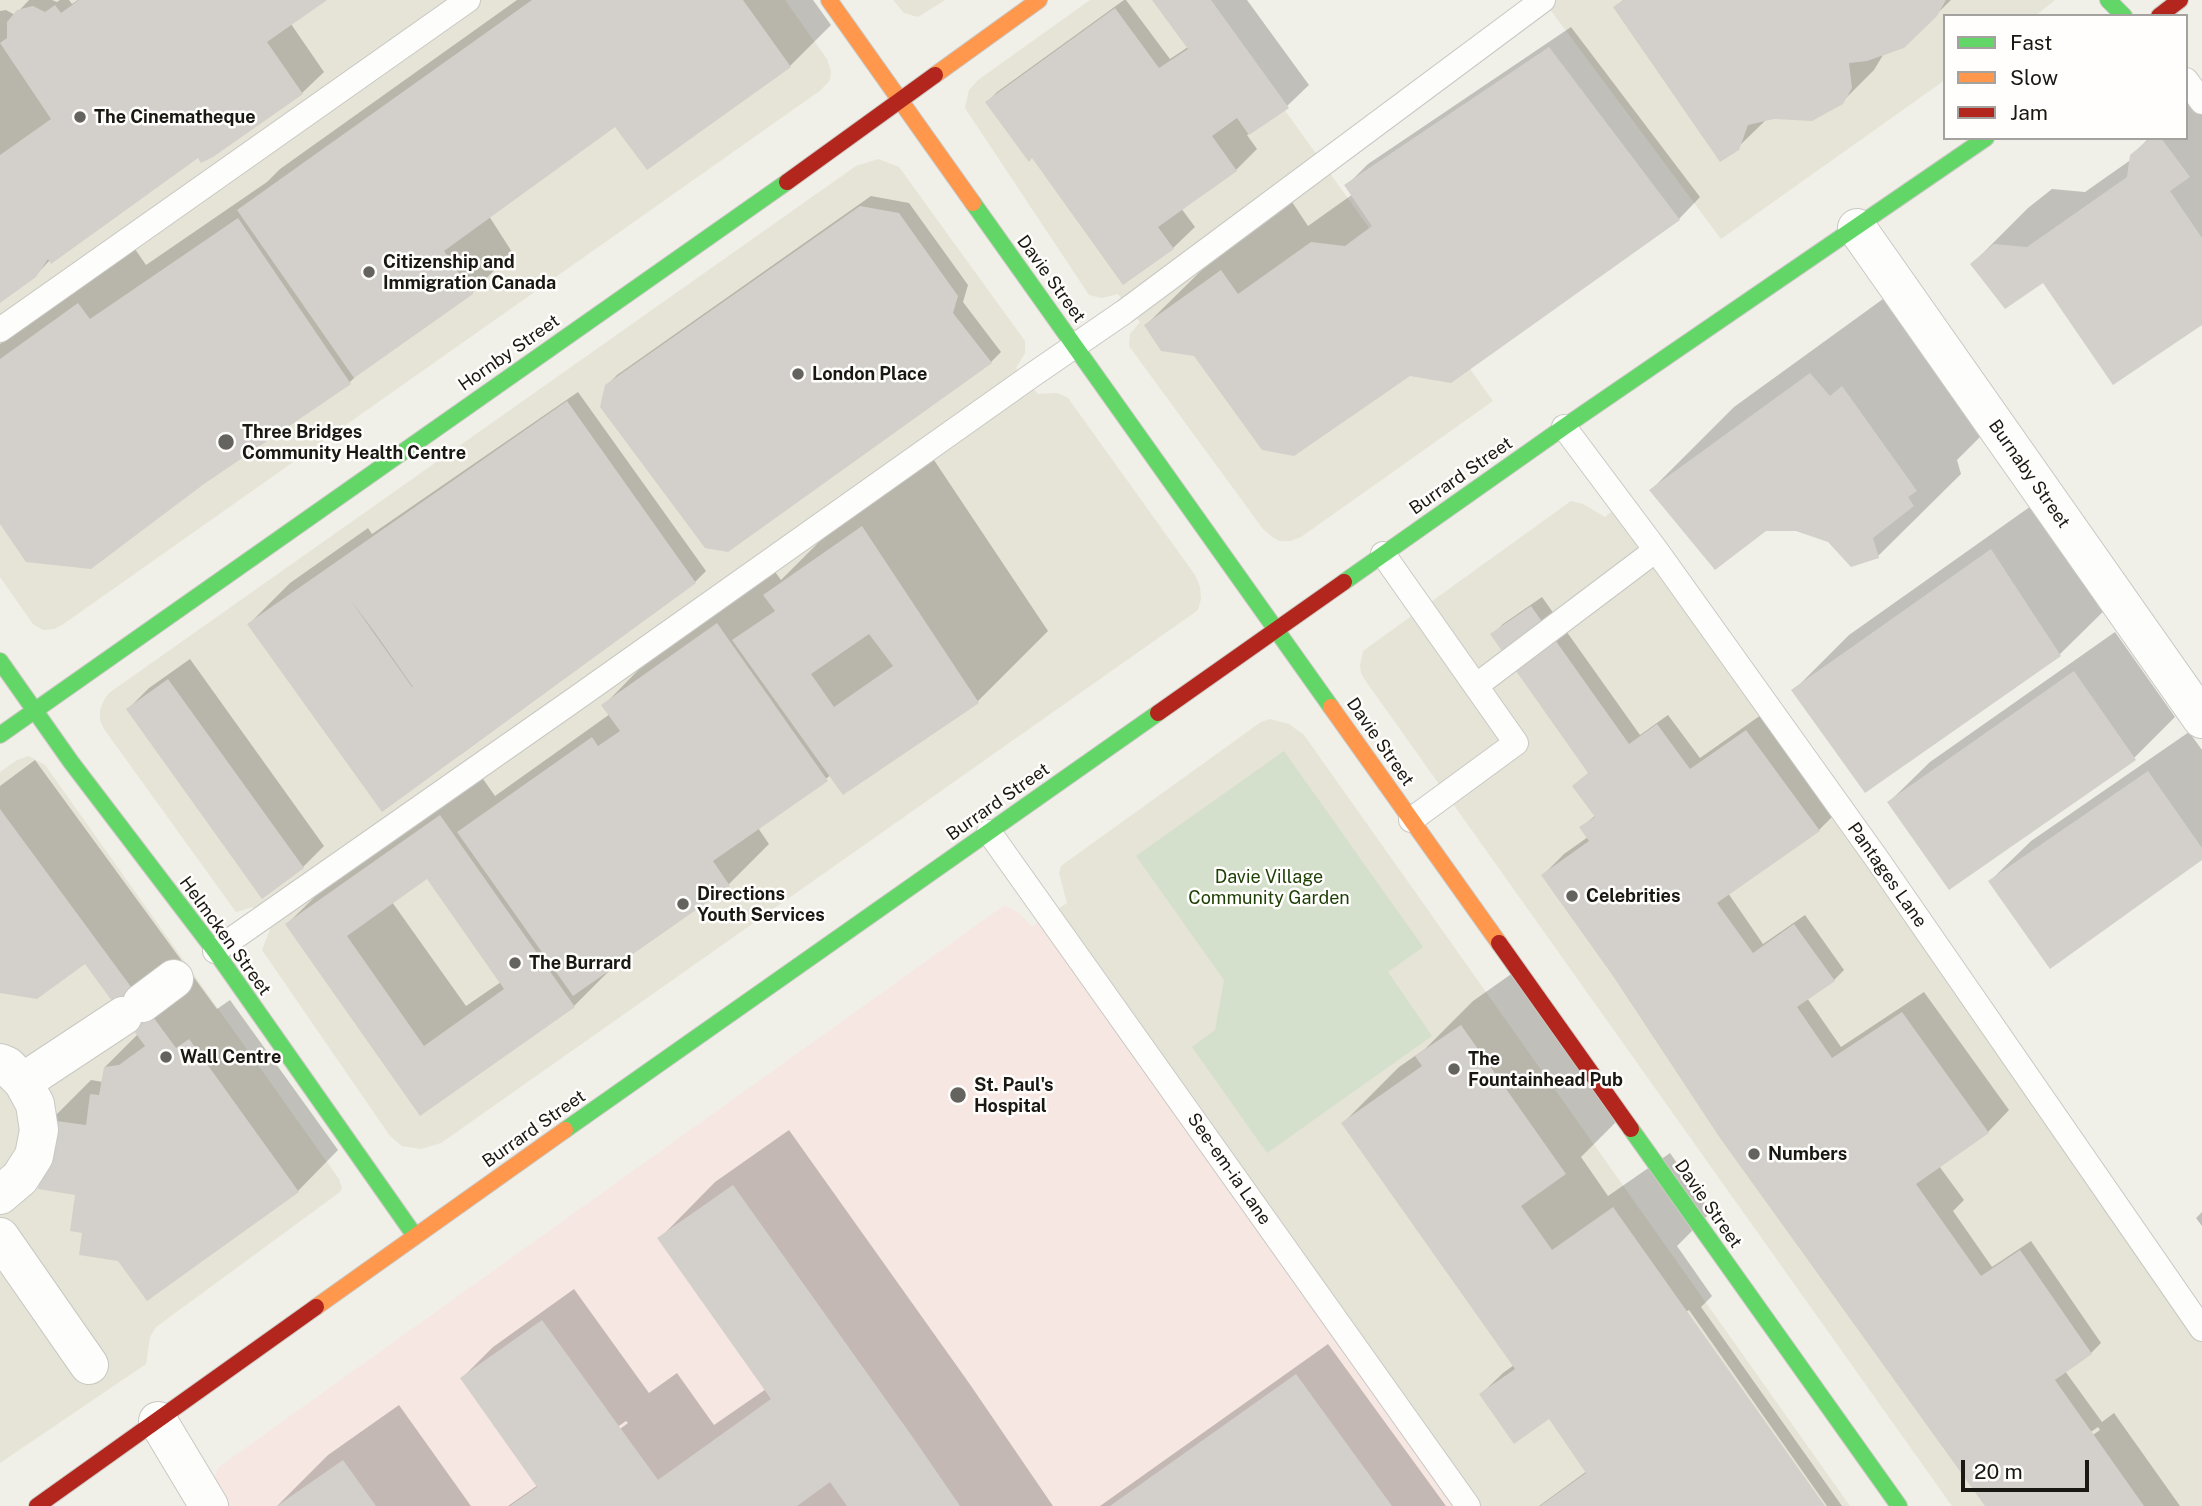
<!DOCTYPE html>
<style>
body{margin:0}
#map{position:relative;width:2202px;height:1506px;overflow:hidden;background:#f0efe8;font-family:"Public Sans",sans-serif}
canvas{display:block}
.legend{position:absolute;left:1943px;top:14px;width:245px;height:126px;box-sizing:border-box;background:#fffefc;border:2px solid #a3a29f;margin:0;padding:9px 12px;list-style:none;font-size:21px;color:#191813}
.legend li{display:flex;align-items:center;gap:14px;height:35px}
.legend b{width:35px;border:2px solid #a3a29f}
.scale{position:absolute;left:1961px;top:1460px;width:128px;height:32px;box-sizing:border-box;border:4px solid #191813;border-top:0;padding-left:9px;font-size:21px;line-height:24px;white-space:nowrap;color:#191813;-webkit-text-stroke:5px #fffefc;paint-order:stroke}
</style>
<div id="map">
<canvas width="2202" height="1506"></canvas>
<ul class="legend">
<li><b style="height:9px;background:#63d668"></b>Fast</li>
<li><b style="height:9px;background:#ff974d"></b>Slow</li>
<li><b style="height:9px;background:#b3261e"></b>Jam</li>
</ul>
<div class="scale">20 m</div>
</div>
<script>
const ctx = document.querySelector('canvas').getContext('2d');
ctx.lineJoin = 'round';
function fill(path, color) { ctx.fillStyle = color; ctx.fill(path, 'evenodd'); }
const shape = rows => new Path2D(rows.map(r => 'M' + r).join(''));
function stroke(path, color, width, dash) { ctx.strokeStyle = color; ctx.lineWidth = width; ctx.lineCap = dash ? 'butt' : 'round'; ctx.setLineDash(dash || []); ctx.stroke(path); }
function drawText(font, color, halo, rows, align = 'center') {
  ctx.font = font + ' "Public Sans",sans-serif'; ctx.lineWidth = 5; ctx.setLineDash([]); ctx.textBaseline = 'middle'; ctx.strokeStyle = halo; ctx.fillStyle = color; for (const [text, x, y, turn = 0] of rows) {
    ctx.save(); ctx.translate(x, y); ctx.rotate((+turn || 0) * Math.PI / 180); ctx.textAlign = isNaN(turn) ? turn : align; if (halo) ctx.strokeText(text, 0, 0); ctx.fillText(text, 0, 0); ctx.restore();
  }
}
fill(shape([
 [0,0,785,0,827,59,831,71,830,80,821,90,62,625,54,629,43,630,33,624,0,577],
 [893,0,945,0,918,17,904,13],
 [1090,0,1206,0,1493,401,1301,537,1290,541,1280,541,1272,537,1263,529,1129,346,1130,334,1140,322,1118,294,1102,298,1089,295,965,108,969,90,978,80],
 [1543,0,2055,0,2035,16,1945,16,1945,80,1721,239],
 [878,159,899,167,1025,341,1025,353,1016,368,1038,394,1057,393,1068,398,1195,575,1200,587,1201,599,1198,610,441,1143,421,1149,402,1146,390,1136,262,950,270,930,253,907,236,912,104,729,100,720,100,710,104,700,109,693,856,166],
 [1571,501,1583,504,1605,517,1621,504,2202,1329,2202,1506,1952,1506,1365,680,1361,673,1360,665,1363,651],
 [1270,719,1289,724,1304,735,1850,1506,1468,1506,1049,915,1067,903,1059,873,1061,866,1261,722],
 [29,756,45,765,339,1179,342,1188,340,1192,156,1327,150,1337,146,1364,0,1463,0,772,17,760]
]), '#e6e4d6');
fill(shape([
 [1006,906,1020,914,1032,927,1049,915,1468,1506,227,1506,213,1479,219,1467,1002,907]
]), '#f6e7e3');
fill(shape([
 [1284,751,1423,947,1388,972,1432,1036,1267,1153,1192,1047,1215,1030,1224,980,1136,856]
]), '#d4e0cb');
fill(shape([
 [29,0,52,0,57,2,60,0,69,0,72,4,78,0,325,0,291,24,324,72,302,93,212,156,198,156,50,260,35,276,0,301,0,11,6,10,15,15],
 [517,0,813,0,831,25,790,66,647,168,616,125,489,216,512,252,472,293,362,370,350,382,203,483,0,521,0,344,135,249,146,265,267,182,280,169],
 [1124,0,1126,0,1170,59,1188,47,1154,0,1247,0,1309,85,1287,106,1247,135,1257,149,1236,170,1181,208,1195,227,1173,248,1123,283,1033,156,987,102,997,92],
 [1623,0,1951,0,1903,47,1883,55,1874,70,1842,102,1767,119,1737,148,1615,7],
 [1571,27,1700,197,1679,219,1410,375,1195,354,1146,325,1216,256,1292,202,1308,226,1353,194,1347,185,1368,164],
 [2202,88,2202,323,2043,280,1972,264,2028,208,2052,189,2085,192,2132,159,2132,155,2149,138,2186,138,2186,101],
 [871,196,909,203,968,285,963,302,1001,352,991,362,606,386,617,375],
 [1894,291,1995,422,1957,460,1961,474,1878,556,1796,529,1651,490,1734,407],
 [578,392,706,571,695,582,460,755,249,624,290,583,368,528,372,534],
 [932,457,1048,631,978,701,831,775,758,828,769,844,729,884,616,964,574,1006,421,1113,287,924,328,884,481,776,495,796,610,714,604,705,659,649,773,569,781,580,835,526],
 [427,877,501,982,466,1006,392,902],
 [2048,494,2116,599,2060,654,1865,791,1794,690,1849,635],
 [1542,597,1640,735,1668,715,1700,758,1768,710,1840,809,1819,830,1728,893,1763,944,1805,915,1844,970,1834,980,1807,998,1841,1047,1924,992,2009,1110,1988,1132,1939,1166,1964,1200,1953,1211,1992,1267,2031,1241,2101,1343,2091,1353,2065,1371,2102,1422,2114,1413,2180,1506,1989,1506,1543,875,1564,854,1588,837,1581,827,1596,815,1574,786,1590,772,1493,634,1503,624],
 [2098,1427,2100,1430,2010,1493,2010,1488],
 [2115,632,2175,717,2134,758,1889,802,1930,762],
 [190,659,324,846,303,867,128,709,149,688],
 [2189,732,2202,750,2202,858,1990,881,2031,841],
 [35,760,217,1009,230,1000,338,1150,298,1191,119,1259,83,1231,77,1193,50,1121,91,1080,103,1082,105,1067,138,1034,85,961,0,991,0,786],
 [1517,970,1621,1117,1581,1157,1608,1196,1670,1153,1711,1212,1677,1246,1712,1296,1701,1307,1842,1506,1827,1506,1689,1310,1686,1312,1822,1506,1539,1506,1587,1471,1549,1417,1481,1394,1503,1373,1514,1365,1343,1123,1399,1067,1425,1049,1473,1001],
 [789,1130,969,1383,1053,1506,508,1506,538,1485,462,1378,493,1347,574,1289,649,1393,677,1373,714,1425,766,1389,660,1238,715,1182],
 [626,1421,628,1423,600,1444,600,1439],
 [2202,1212,2202,1226,2196,1218],
 [1328,1344,1446,1506,1100,1506],
 [399,1405,471,1506,277,1506,328,1455]
]), '#0003');
fill(shape([
 [79,0,327,0,267,42,303,94,213,157,201,163,198,158,51,264,48,259,36,277,0,303,0,155,51,119,0,43,7,38,7,22,17,10,33,6,45,12,55,5,61,13],
 [532,0,743,0,791,67,647,170,615,127,444,251,473,294,354,378,237,210],
 [1152,0,1211,0,1289,108,1249,135,1237,118,1212,136,1237,171,1158,227,1174,249,1123,285,1032,158,1029,162,985,102,1115,8,1159,68,1188,49],
 [1623,0,1946,0,1937,16,1904,48,1867,61,1849,63,1852,88,1843,104,1812,121,1774,119,1748,125,1739,150,1720,162,1613,7],
 [1549,47,1680,220,1451,383,1410,376,1294,456,1262,450,1194,356,1161,351,1144,325,1221,270,1238,294,1311,242,1345,246,1372,226,1344,185],
 [2151,138,2161,138,2190,177,2170,191,2202,238,2202,325,2113,385,2043,283,2005,309,1970,264,1994,244,2027,247,2127,177,2130,155],
 [860,206,899,213,958,296,953,313,992,363,728,552,705,548,600,407,605,385],
 [238,218,351,384,204,484,91,569,26,562,0,524,0,359,78,303,90,319],
 [1810,373,1830,396,1842,386,1917,491,1908,497,1914,506,1873,538,1879,558,1851,567,1828,542,1796,531,1766,531,1715,570,1649,490],
 [567,401,696,583,382,812,247,624],
 [349,598,373,630,413,687,412,687],
 [862,526,979,703,843,795,732,640,775,611,763,595],
 [869,634,893,666,834,707,811,674],
 [1991,549,2061,656,1865,793,1791,690],
 [1531,606,1629,744,1657,724,1690,769,1746,730,1820,831,1717,903,1753,953,1794,924,1835,981,1797,1007,1832,1058,1902,1012,1989,1133,1916,1184,1981,1276,2020,1250,2092,1354,2055,1380,2144,1506,1985,1506,1720,1138,1613,976,1541,875,1589,841,1579,827,1595,817,1572,786,1588,773,1490,634],
 [717,623,828,781,713,861,730,886,573,996,457,832,592,737,598,746,620,731,601,705],
 [2074,671,2136,760,1949,890,1887,802],
 [168,679,304,868,262,899,126,709],
 [2148,771,2202,848,2202,860,2050,969,1988,881],
 [0,809,176,1048,189,1039,299,1192,147,1301,118,1261,79,1255,82,1233,70,1231,75,1195,38,1189,49,1120,86,1125,90,1094,99,1095,104,1067,119,1065,145,1046,85,964,37,999,0,993],
 [440,815,575,1007,420,1116,285,924],
 [427,879,504,989,424,1046,347,936],
 [1461,1025,1566,1174,1521,1206,1552,1250,1613,1207,1825,1506,1540,1506,1586,1473,1549,1419,1514,1444,1479,1394,1515,1369,1341,1123,1422,1066,1415,1056],
 [733,1185,914,1439,960,1506,847,1506,830,1482,797,1506,510,1506,537,1487,460,1378,542,1320,658,1480,771,1399,657,1238],
 [1296,1374,1392,1506,1110,1506],
 [343,1460,376,1506,277,1506]
]), '#d3d0cb');
const lane = shape([
 [2186,80,2202,102],
 [0,330,468,0],
 [1564,427,1656,550,1877,859,2202,1329],
 [1383,554,1516,743,1411,820],
 [1477,685,1656,550],
 [989,832,1468,1506],
 [215,951,578,697,1031,376,1124,312,1543,0]
]);
const street = shape([
 [1857,228,2202,719],
 [142,1003,174,979],
 [0,1063,7,1066,23,1082,35,1104,39,1130,34,1156,20,1178,0,1195],
 [23,1082,123,1016],
 [0,1237,89,1365],
 [158,1421,209,1506]
]);
const fast = shape([
 [2108,0,2124,16],
 [973,203,1331,707],
 [1344,582,1564,427,1986,138],
 [0,661,71,762,215,951,415,1236],
 [0,735,787,182],
 [1631,1129,1899,1506],
 [565,1130,1158,713]
]);
const slow = shape([
 [829,0,973,203],
 [935,75,1039,0],
 [1331,707,1499,943],
 [316,1307,565,1130]
]);
const jam = shape([
 [2159,16,2180,0],
 [787,182,935,75],
 [1158,713,1344,582],
 [1499,943,1631,1129],
 [37,1506,316,1307]
]);
stroke(lane, '#c9c8c3', 26);
stroke(street, '#c9c8c3', 40);
stroke(fast, '#c9c8c3', 18);
stroke(slow, '#c9c8c3', 18);
stroke(jam, '#c9c8c3', 18);
stroke(lane, '#fdfdfc', 24);
stroke(street, '#fdfdfc', 38);
stroke(fast, '#63d668', 16);
stroke(slow, '#ff974d', 16);
stroke(jam, '#b3261e', 16);
for (const [x, y, r, color] of [
 [80,117,7,"#64635e"],
 [369,272,7,"#64635e"],
 [798,374,7,"#64635e"],
 [226,442,9,"#64635e"],
 [1572,896,7,"#64635e"],
 [683,904,7,"#64635e"],
 [515,963,7,"#64635e"],
 [166,1057,7,"#64635e"],
 [1454,1069,7,"#64635e"],
 [958,1095,9,"#64635e"],
 [1754,1154,7,"#64635e"]
]) { const dot = new Path2D(); dot.arc(x, y, r, 0, 2 * Math.PI); ctx.fillStyle = color; ctx.fill(dot); stroke(dot, '#fffefc', 2.5); }
drawText('bold 18px', '#191813', '#fffefc', [
 ["The Cinematheque",94,117],
 ["Citizenship and",383,262],
 ["Immigration Canada",383,283],
 ["London Place",812,374],
 ["Three Bridges",242,432],
 ["Community Health Centre",242,453],
 ["Directions",697,894],
 ["Youth Services",697,915],
 ["Celebrities",1586,896],
 ["The Burrard",529,963],
 ["Wall Centre",180,1057],
 ["The",1468,1059],
 ["Fountainhead Pub",1468,1080],
 ["St. Paul's",974,1085],
 ["Hospital",974,1106],
 ["Numbers",1768,1154]
], 'left');
drawText('18px', '#191813', '#fffefc', [
 ["Davie Street",1051,279,54],
 ["Hornby Street",509,353,-35],
 ["Burnaby Street",2029,474,55],
 ["Burrard Street",1461,476,-35],
 ["Davie Street",1380,742,55],
 ["Burrard Street",998,802,-35],
 ["Pantages Lane",1887,875,55],
 ["Helmcken Street",225,936,54],
 ["Burrard Street",534,1129,-35],
 ["See-em-ia Lane",1229,1169,55],
 ["Davie Street",1708,1204,55]
]);
drawText('18px', '#1f4107', '#fffefc', [
 ["Davie Village",1269,877],
 ["Community Garden",1269,898]
]);
</script>
